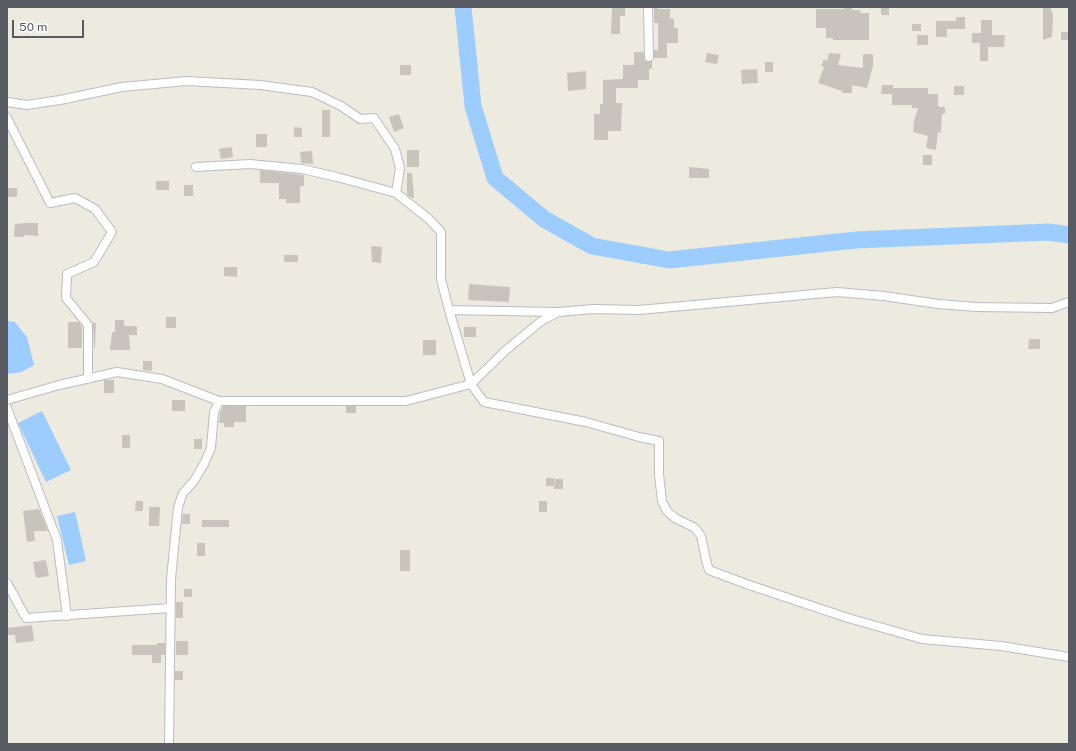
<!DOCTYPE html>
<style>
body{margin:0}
#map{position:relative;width:1076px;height:751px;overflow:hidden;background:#edebdf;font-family:"Public Sans",sans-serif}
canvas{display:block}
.frame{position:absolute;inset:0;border:8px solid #585c62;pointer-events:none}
.scale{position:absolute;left:12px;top:20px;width:72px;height:18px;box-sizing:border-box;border:2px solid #585c62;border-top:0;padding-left:5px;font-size:12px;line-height:14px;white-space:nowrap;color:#585c62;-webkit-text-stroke:3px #fff;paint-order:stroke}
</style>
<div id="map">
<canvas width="1076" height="751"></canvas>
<div class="frame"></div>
<div class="scale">50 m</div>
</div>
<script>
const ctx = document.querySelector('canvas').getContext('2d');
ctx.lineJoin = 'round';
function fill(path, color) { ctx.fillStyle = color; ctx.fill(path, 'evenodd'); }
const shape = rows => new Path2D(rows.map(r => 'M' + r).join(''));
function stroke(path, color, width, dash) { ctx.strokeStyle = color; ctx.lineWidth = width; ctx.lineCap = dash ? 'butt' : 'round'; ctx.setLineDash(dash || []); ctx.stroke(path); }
fill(shape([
 [7,321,15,322,27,337,34,365,22,372,7,374],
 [42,411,71,470,46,482,18,423],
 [75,512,86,561,69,565,57,516]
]), '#9dccff');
stroke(shape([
 [463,7,473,106,495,178,544,219,592,246,669,260,856,240,1049,232,1069,235]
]), '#9dccff', 17);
fill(shape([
 [612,7,625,7,625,16,620,16,620,34,611,34],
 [654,7,658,7,658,9,670,9,670,18,674,19,674,28,678,28,678,43,667,43,667,58,654,58,654,50,658,50,658,23,654,23],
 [881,7,889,7,889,15,881,15],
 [1043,7,1050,7,1053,15,1052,37,1043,40],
 [844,8,852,8,852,10,861,10,860,13,869,13,869,40,833,40,833,38,826,38,826,28,816,28,816,9,844,9],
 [956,17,965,17,965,29,947,29,947,37,936,37,936,21,956,21],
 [981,20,992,20,992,35,1005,35,1004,47,988,47,988,61,980,61,980,43,972,43,972,33,981,33],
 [912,24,921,24,921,31,912,31],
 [1061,32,1068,32,1068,40,1061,40],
 [917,35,928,35,928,45,917,45],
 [634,52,643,52,645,60,649,62,652,61,652,69,649,69,649,80,638,80,638,88,616,88,616,103,622,103,621,131,608,131,608,140,594,140,594,114,600,114,600,104,603,104,603,80,623,79,623,65,634,65],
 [707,53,719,55,717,64,705,62],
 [829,53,841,54,838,65,863,68,863,54,873,54,873,66,867,88,852,85,852,93,842,93,842,91,818,83,824,67,821,66,824,59,827,61],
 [765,62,773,62,773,72,765,72],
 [400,65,411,65,411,75,400,75],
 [757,69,758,83,742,84,741,70],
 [586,71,586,89,568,91,567,73],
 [882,85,893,85,893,88,928,88,928,94,938,94,938,105,939,107,945,107,945,114,942,114,941,133,938,132,936,150,926,148,928,136,913,132,914,121,918,108,912,108,912,105,892,105,892,94,881,94],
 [954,86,964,86,964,95,954,95],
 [322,110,330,110,330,137,322,137],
 [399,114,404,128,394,132,389,117],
 [294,127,302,128,302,137,294,137],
 [256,134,267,134,267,147,256,147],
 [232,147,233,157,221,159,219,149],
 [407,150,419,150,419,167,407,167],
 [312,151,313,164,301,163,300,152],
 [923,155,932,155,932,165,923,165],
 [689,167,709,169,709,178,689,178],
 [260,170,304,175,304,186,300,186,300,203,286,203,286,199,279,199,279,183,260,183],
 [407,173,412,173,414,198,412,198,407,195],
 [156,181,169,181,169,190,156,190],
 [184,185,193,185,193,196,184,196],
 [7,188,17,188,17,197,7,197],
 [26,223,38,223,38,236,24,235,24,237,14,237,15,224],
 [371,246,382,247,381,263,372,262],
 [284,255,298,255,298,262,284,262],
 [224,267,237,267,237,277,224,276],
 [469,284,510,287,509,302,468,300],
 [166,317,176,317,176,328,166,328],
 [115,320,124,320,124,326,137,326,137,335,129,335,130,350,110,350,112,332,115,332],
 [68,322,79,322,82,327,82,348,68,348],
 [93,323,96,323,95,348,94,348],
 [464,327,476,327,476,337,464,337],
 [1029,339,1040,339,1040,349,1028,349],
 [423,340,436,340,436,355,423,355],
 [143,361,152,361,152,371,143,370],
 [104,380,114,380,114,393,104,393],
 [172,400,185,400,185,411,172,411],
 [223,406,246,406,246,422,234,422,234,427,224,427,224,423,219,423,220,412],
 [346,406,356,406,356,413,346,413],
 [122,435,130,435,130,448,122,448],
 [194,439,202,439,202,449,194,449],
 [546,478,554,478,554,486,546,486],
 [555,479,563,479,563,489,554,489],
 [136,501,143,501,143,511,135,511],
 [539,501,547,501,547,512,539,512],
 [149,507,160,507,159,526,149,526],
 [39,509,48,531,34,531,35,541,27,542,23,511],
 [183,514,190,514,190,524,182,524],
 [202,520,229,520,229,527,202,527],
 [197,543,205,543,205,556,197,556],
 [400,550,410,550,410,571,400,571],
 [46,560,49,576,36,578,33,562],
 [184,589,192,589,192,597,184,597],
 [176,602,183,602,183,618,176,618],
 [32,625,34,641,16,643,15,635,7,635,7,628],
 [176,641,188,641,188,655,176,655],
 [157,643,165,643,165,655,161,655,161,663,152,663,152,655,132,655,132,645,157,645],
 [175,671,183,671,183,680,175,680]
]), '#c8c4bc');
const minor = shape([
 [648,7,649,57],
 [7,102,27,105,60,100,122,87,187,81,260,85,312,92,341,106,360,119,374,118,395,149,400,168,396,193,429,219,441,232,441,279,449,310,471,384,484,402,586,422,639,437,659,441,659,474,662,501,667,511,675,518,695,528,701,536,707,564,709,570,749,585,848,618,922,639,1001,646,1069,657],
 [7,118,50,203,75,198,95,209,112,232,94,262,67,274,66,298,88,325,88,379],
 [196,167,250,164,302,169,337,177,396,193],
 [449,310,558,312],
 [7,400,59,385,117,372,162,379,219,401],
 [7,408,57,540,67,616],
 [7,583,26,618,170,608],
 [169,744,171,579,178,507,183,493,194,481,204,464,211,448,214,412,219,401,406,401,471,384,505,351,540,322,558,312,594,309,639,310,837,292,884,296,938,304,977,307,1052,308,1069,302]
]);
stroke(minor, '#babcc2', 10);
stroke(minor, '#fff', 8);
</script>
